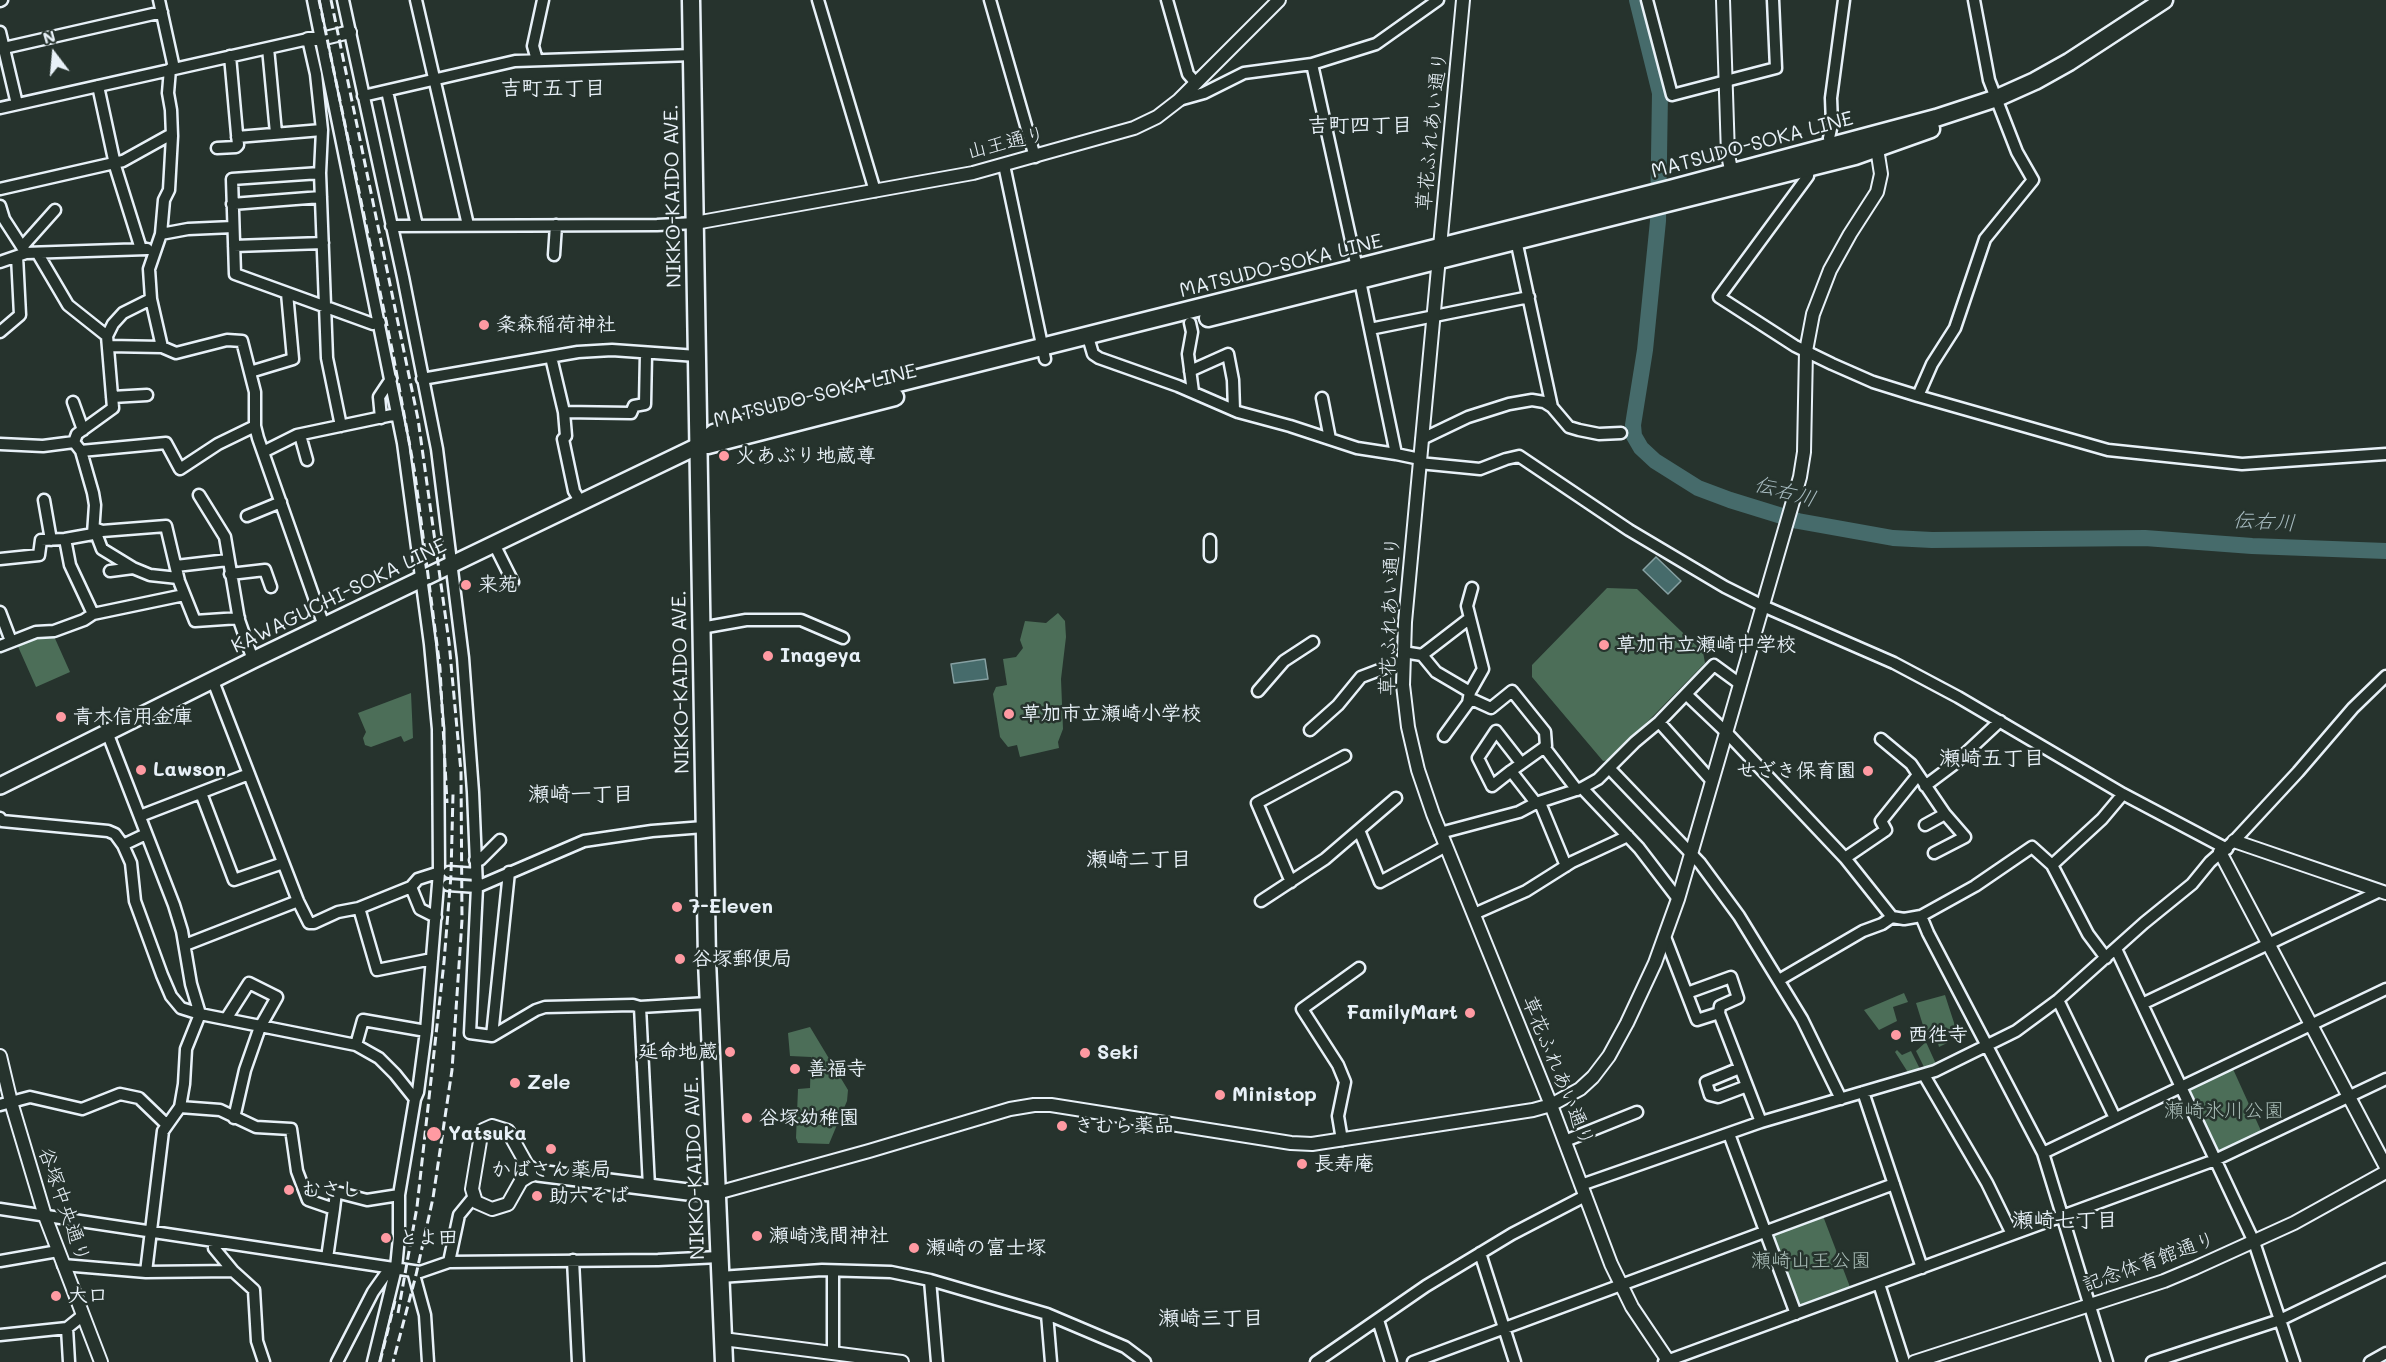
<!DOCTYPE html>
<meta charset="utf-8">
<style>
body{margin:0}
#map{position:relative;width:2386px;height:1362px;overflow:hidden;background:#26332d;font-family:Mali,sans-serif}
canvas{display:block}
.north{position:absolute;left:24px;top:24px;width:60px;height:60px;-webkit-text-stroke:4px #26332d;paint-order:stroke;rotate:344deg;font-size:16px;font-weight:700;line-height:24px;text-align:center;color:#e8f1f8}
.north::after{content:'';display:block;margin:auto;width:21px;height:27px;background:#e8f1f8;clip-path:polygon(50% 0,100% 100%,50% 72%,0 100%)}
</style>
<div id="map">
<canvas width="2386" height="1362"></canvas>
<div class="north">N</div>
</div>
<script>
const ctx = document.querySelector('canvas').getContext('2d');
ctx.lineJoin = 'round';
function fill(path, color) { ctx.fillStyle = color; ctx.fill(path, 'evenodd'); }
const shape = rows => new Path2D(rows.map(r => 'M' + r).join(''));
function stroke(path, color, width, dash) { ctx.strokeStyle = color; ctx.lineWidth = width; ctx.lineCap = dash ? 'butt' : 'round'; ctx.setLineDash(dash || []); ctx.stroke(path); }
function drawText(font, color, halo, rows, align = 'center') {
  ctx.font = font + ' Mali,"Klee One",sans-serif'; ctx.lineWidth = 5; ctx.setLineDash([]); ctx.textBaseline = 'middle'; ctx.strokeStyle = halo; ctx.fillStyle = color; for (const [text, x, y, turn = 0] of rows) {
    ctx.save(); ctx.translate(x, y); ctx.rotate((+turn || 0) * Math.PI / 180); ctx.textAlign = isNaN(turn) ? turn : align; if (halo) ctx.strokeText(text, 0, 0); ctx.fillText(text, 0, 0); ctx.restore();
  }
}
fill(shape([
 [1607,588,1637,589,1703,652,1705,663,1610,760,1603,761,1532,677,1532,665],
 [1058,613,1065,621,1066,637,1061,679,1063,729,1058,742,1059,748,1020,757,1017,745,1008,747,1000,737,993,694,996,687,1007,685,1003,659,1016,657,1023,648,1020,640,1025,621,1046,623],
 [53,634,70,672,36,687,16,642,33,635],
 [411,693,413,738,404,742,401,736,371,747,365,745,363,738,366,732,358,713],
 [1904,993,1908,1002,1893,1007,1897,1021,1879,1030,1864,1010],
 [1945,995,1957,1032,1946,1036,1947,1043,1939,1047,1935,1032,1926,1035,1916,1003],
 [810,1027,848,1090,847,1101,829,1144,798,1143,796,1138,798,1089,810,1088,811,1057,790,1056,788,1033],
 [1926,1042,1936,1064,1925,1069,1916,1051],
 [1897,1050,1902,1055,1911,1051,1921,1071,1909,1074,1895,1052],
 [2233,1069,2262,1133,2216,1153,2186,1091],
 [1823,1216,1850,1287,1846,1291,1801,1307,1797,1305,1772,1238,1774,1232]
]), '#4c6e58');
const water = shape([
 [1656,557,1681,581,1668,594,1643,570,1656,557],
 [985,659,988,679,954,683,951,664,985,659]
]);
fill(water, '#466b6b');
stroke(water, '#87a1a3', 1.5);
stroke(shape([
 [1637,0,1660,93,1658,221,1645,350,1633,425,1634,436,1641,448,1655,461,1698,488,1730,500,1798,521,1893,538,1932,540,2145,538,2252,546,2386,551]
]), '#466b6b', 16);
const minor = shape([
 [159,0,174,68],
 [313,0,403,443,430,644,438,729,439,872,426,1031,418,1092,415,1099,399,1195,399,1237,396,1268,373,1362],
 [343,0,403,277,437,449,463,658,473,792,477,887,470,1033,492,1036,536,1010,545,1007,633,1005,640,1007,708,1003],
 [416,0,468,225],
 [818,0,875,191],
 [990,0,1035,157],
 [1167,0,1188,74,1196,83],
 [1647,0,1672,95,1776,68,1773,0],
 [0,1,2,0],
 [0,32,17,104],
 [4,48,162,12],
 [268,48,276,133],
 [537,60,533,46,543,0],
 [1312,64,1357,268],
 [98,86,116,169,141,249],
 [387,91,417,226],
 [363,96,515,61,693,55],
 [1179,100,1204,93,1244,73,1312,64,1376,44,1438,0],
 [0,108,308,39,316,74,322,130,320,173,327,358,341,426],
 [237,137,322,130],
 [1831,146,1829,138,1832,124,1831,98,1844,0],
 [217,148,236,147,238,145,230,56],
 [1004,165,1045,359],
 [1809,167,1808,176,1719,297,1795,346,1832,364,1873,382,1918,396,2108,450,2242,464,2386,454],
 [320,173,232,179,235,274,373,324,380,322],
 [0,189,123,161,168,136,172,136],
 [232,204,321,197],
 [0,206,4,219,26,253],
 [391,226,657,225,695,223],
 [161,234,188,229,233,227],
 [1516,240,1552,407],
 [234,246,323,243],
 [22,247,55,210],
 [38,254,68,305,107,336],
 [554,255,556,225],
 [0,262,26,253,147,249],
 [1360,281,1396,454,1420,459],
 [1190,323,1192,332,1188,354,1193,392],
 [1370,329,1529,297],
 [0,332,20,315,17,256],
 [1088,337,1093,354,1099,358,1178,386,1238,412,1290,426,1357,448,1396,454],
 [108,346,162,347,176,353,227,340,242,341,255,392,255,426,258,438,324,626],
 [162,347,151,299,149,269,161,234,164,200,169,190,172,136,171,110,168,93,170,69],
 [551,357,564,412,566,436,563,439,574,491,580,501],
 [1190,371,1228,354,1233,380,1234,410],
 [250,372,293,359,287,293],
 [422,379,578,352,612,350,697,356],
 [1918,396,1932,364,1955,328,1985,239,2033,180,2017,152,1989,80,1974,0],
 [112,397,147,395],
 [1322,398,1330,439],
 [73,402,83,430],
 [564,412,631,413,634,406,645,404,646,354],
 [381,418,379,397,391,379],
 [300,435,307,460],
 [1422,439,1468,417,1509,404,1532,400,1544,402,1552,407,1569,427,1579,430,1599,434,1621,433],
 [0,444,43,446,74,442,77,434,113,408,107,336,113,324,123,313,151,299],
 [81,451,166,443,180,469,218,444,255,426],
 [263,452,297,435,397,414],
 [1419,463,1480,469,1506,459,1519,456,1629,530,1725,587,1763,606,1894,663,1958,697,2123,794,2227,849],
 [199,495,225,537,239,620,253,660],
 [44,500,51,540],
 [247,516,281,502],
 [94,528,102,531,166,526,179,581,195,621,239,618],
 [94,528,102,549,133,568],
 [65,539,70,565,93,614,184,595],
 [1210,540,1210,556],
 [494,544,513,582],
 [0,559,39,555,41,540,65,539,93,534,95,505,93,493,81,451,74,442],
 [176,566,228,560],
 [110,571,133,568,150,575,178,578],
 [230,574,265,570,271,587],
 [0,612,11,641],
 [701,628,746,620,801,620,843,638],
 [0,646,36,632,54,631,84,620,93,614],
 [1403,652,1422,655,1436,672,1470,692],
 [1422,655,1470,618,1467,606,1472,588],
 [213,681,298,901,309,923,314,923,338,912,359,908,411,887,418,879,440,872],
 [1258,691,1284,661,1313,642],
 [1686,694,1726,732,1845,858,1892,917,1904,919,1921,916,1975,886,2032,847,2052,865,2088,934,2106,958],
 [1469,698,1491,708,1512,691,1545,732,1546,746,1511,771,1536,803],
 [1659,722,1711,780],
 [1310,730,1338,705,1361,677,1403,661],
 [107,732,174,905,182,931,191,984,200,1014,186,1049,184,1084,180,1107,163,1131,146,1272],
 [1444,736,1468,703,1470,692,1483,669,1470,618],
 [1881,739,1911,764,1945,814,1925,825],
 [1544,747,1577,790],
 [1610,769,1700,863,1739,916,1802,1019,1841,1099],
 [1511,771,1492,786,1478,758,1496,731,1521,763],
 [1925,786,1953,765,2000,721],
 [1582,788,1639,848,1678,899],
 [201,793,234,880,283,863],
 [1540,803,1566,866],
 [140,816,249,774],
 [0,818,2,821,108,831,115,834,123,845,131,863,135,901,162,975,171,996,181,1008,200,1014,356,1045,379,1058,395,1074,415,1099],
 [1359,830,1380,882,1446,846],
 [1440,833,1519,812,1536,803,1582,788,1598,779,1635,742,1659,722,1714,665,1740,684],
 [123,845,146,834],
 [1934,853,1965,837,1945,814],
 [1845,858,1886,830,1881,821,1918,775],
 [475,860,480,860,500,840],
 [2052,865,2102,819,2123,794],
 [449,872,476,874],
 [1291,882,1257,803,1345,756],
 [448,885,477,887,584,841,652,831,704,827],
 [411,887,420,909,436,917],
 [1261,901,1325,859,1396,798],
 [359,908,377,970,432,959],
 [1474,914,1526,891,1572,862,1628,836],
 [1921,916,1928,933,2043,1153,2107,1362],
 [1665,937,1697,1020,1719,1013,1761,1122],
 [185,945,298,901],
 [2116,949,2254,1242,2294,1362],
 [1779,980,1863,931,1882,924,1892,917],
 [1687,993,1731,977,1738,998,1720,1006,1719,1013],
 [2058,1000,2115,1118],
 [2142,1004,2380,891],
 [640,1007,649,1187],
 [226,1019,249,983,277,997,260,1027,245,1070,234,1118],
 [492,1036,509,872],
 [356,1045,363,1020,426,1031],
 [1740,1068,1706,1082,1710,1095,1718,1097,1747,1086],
 [1924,1075,1987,1183,2012,1234],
 [1863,1092,1922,1268],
 [0,1105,30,1097,82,1109,120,1094,139,1098,166,1124],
 [180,1107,220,1110,256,1127,291,1129,297,1171,308,1200,334,1209,327,1258],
 [1729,1134,1796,1314],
 [1342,1140,1338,1116,1345,1082,1338,1065,1302,1009,1359,968],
 [1565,1141,1637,1112],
 [2043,1153,2386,989],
 [1581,1185,1761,1122,1935,1071,2016,1031,2058,1000,2144,923,2192,884,2210,862,2234,841,2298,772,2353,708,2386,676],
 [0,1209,420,1272,449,1262,658,1260,719,1257],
 [334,1209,336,1192,367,1200,399,1195],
 [214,1242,214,1248,233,1271,254,1290,257,1341,264,1362],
 [1480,1253,1515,1362],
 [573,1260,578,1362],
 [0,1261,58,1251],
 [449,1262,459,1215,473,1198],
 [63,1265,146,1272,233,1271],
 [413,1271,425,1315,428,1362],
 [833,1271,833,1353],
 [720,1277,822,1270,891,1272,930,1280,1047,1314,1125,1347,1145,1362],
 [930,1280,937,1362],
 [1879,1284,1904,1362],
 [1047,1314,1051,1362],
 [1378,1320,1391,1362],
 [67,1328,69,1362],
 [0,1335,67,1328,82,1316],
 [337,1362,373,1292,390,1268],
 [1316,1362,1426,1286,1512,1234,1585,1196],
 [1413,1362,1894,1184],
 [1664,1362,2215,1160,2386,1079],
 [2152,1362,2280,1320,2386,1269],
 [2370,1362,2386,1353]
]);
const tertiary = shape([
 [1463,0,1405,622,1403,685,1408,727,1418,770,1433,814,1551,1105,1611,1264,1632,1307,1669,1362],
 [1723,0,1728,155,1733,179],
 [308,39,321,39,350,32],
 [695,223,973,173,1134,128,1157,117,1179,100,1279,0],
 [2234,841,2386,893],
 [2220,852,2386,1167],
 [0,1056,11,1102,45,1216,101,1362],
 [492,1126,508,1131,527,1165,538,1173,529,1176,521,1181,508,1204,492,1209,476,1202,472,1189,481,1135,483,1130,492,1126],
 [717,1193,869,1151,1010,1109,1034,1105,1051,1105,1291,1143,1312,1144,1533,1110,1551,1105,1580,1089,1593,1077,1609,1056,1627,1023,1655,963,1678,899,1800,477,1804,452,1806,351,1813,314,1830,270,1850,234,1877,192,1881,174,1876,142],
 [723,1339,902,1362],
 [1914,1362,2164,1281,2195,1268,2294,1223,2386,1172]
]);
const secondary = shape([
 [0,786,253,660,698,446],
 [538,1173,688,1192,717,1193]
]);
const primary = shape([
 [691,0,707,960,724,1362],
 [1208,318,1855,156,1931,129],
 [708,445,895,397],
 [698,446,714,433,771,415,1670,189,1936,118,1997,98,2035,81,2069,62,2164,0]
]);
stroke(minor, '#e8f1f8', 15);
stroke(tertiary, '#e8f1f8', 16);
stroke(secondary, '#e8f1f8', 20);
stroke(primary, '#e8f1f8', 21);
stroke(minor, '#26332d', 10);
stroke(tertiary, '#26332d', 12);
stroke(secondary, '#26332d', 15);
stroke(primary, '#26332d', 16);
stroke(shape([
 [319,0,393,354,415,474,440,668,447,803],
 [331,0,418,419,449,642,461,772,462,920,452,1070,433,1198,416,1275,393,1362],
 [398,1313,417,1207,444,962,451,875,453,794],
 [380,1362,395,1301]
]), '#e8f1f8', 3, [9, 4.5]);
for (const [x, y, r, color] of [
 [484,325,6,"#ff9aa2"],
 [724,456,6,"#ff9aa2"],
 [466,585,6,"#ff9aa2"],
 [1604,645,6,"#ff9aa2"],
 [768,656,6,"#ff9aa2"],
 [1009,714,6,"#ff9aa2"],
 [61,717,6,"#ff9aa2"],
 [141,770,6,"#ff9aa2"],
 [1868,771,6,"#ff9aa2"],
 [677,907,6,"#ff9aa2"],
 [680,959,6,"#ff9aa2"],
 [1470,1013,6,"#ff9aa2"],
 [1896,1035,6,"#ff9aa2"],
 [730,1052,6,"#ff9aa2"],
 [1085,1053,6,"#ff9aa2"],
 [795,1069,6,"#ff9aa2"],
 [515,1083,6,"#ff9aa2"],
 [1220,1095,6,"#ff9aa2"],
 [747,1118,6,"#ff9aa2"],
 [1062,1126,6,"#ff9aa2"],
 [434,1134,8,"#ff9aa2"],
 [551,1149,6,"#ff9aa2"],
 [1302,1164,6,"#ff9aa2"],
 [289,1190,6,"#ff9aa2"],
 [537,1196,6,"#ff9aa2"],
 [757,1236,6,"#ff9aa2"],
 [386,1238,6,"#ff9aa2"],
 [914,1248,6,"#ff9aa2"],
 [56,1296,6,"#ff9aa2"]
]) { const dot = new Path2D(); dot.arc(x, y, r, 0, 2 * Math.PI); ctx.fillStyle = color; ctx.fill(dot); stroke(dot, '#26332d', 2); }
drawText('20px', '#e8f1f8', '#26332d', [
 ["草花ふれあい通り",1432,131,-84],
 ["山王通り",1006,143,-14],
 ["MATSUDO-SOKA LINE",1752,145,-15],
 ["NIKKO-KAIDO AVE.",673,196,-91],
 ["MATSUDO-SOKA LINE",1281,266,-14],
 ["MATSUDO-SOKA LINE",815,396,-14],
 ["KAWAGUCHI-SOKA LINE",339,596,-26],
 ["草花ふれあい通り",1390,616,-88],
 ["NIKKO-KAIDO AVE.",681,682,-91],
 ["草花ふれあい通り",1558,1071,68],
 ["NIKKO-KAIDO AVE.",695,1168,-92],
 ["谷塚中央通り",64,1205,71],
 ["記念体育館通り",2149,1262,-20]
]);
drawText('bold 20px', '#e8f1f8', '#26332d', [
 ["粂森稲荷神社",496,325],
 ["火あぶり地蔵尊",736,456],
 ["来苑",478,585],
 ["草加市立瀬崎中学校",1616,645],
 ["Inageya",780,656],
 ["草加市立瀬崎小学校",1021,714],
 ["青木信用金庫",73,717],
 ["Lawson",153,770],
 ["せざき保育園",1856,771,"right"],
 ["7-Eleven",689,907],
 ["谷塚郵便局",692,959],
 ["FamilyMart",1458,1013,"right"],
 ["西徃寺",1908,1035],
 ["延命地蔵",718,1052,"right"],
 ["Seki",1097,1053],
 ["善福寺",807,1069],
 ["Zele",527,1083],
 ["Ministop",1232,1095],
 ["谷塚幼稚園",759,1118],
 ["きむら薬品",1074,1126],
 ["Yatsuka",448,1134],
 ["長寿庵",1314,1164],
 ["かばさん薬局",551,1170,"center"],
 ["むさし",301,1190],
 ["助六そば",549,1196],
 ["瀬崎浅間神社",769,1236],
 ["とよ田",398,1238],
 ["瀬崎の富士塚",926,1248],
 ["大口",68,1296]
], 'left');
drawText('20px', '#aabdb8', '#26332d', [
 ["瀬崎氷川公園",2224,1111],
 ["瀬崎山王公園",1811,1261]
]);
drawText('bold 21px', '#e8f1f8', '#26332d', [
 ["吉町五丁目",553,89],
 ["吉町四丁目",1360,126],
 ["瀬崎五丁目",1992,759],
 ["瀬崎一丁目",581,795],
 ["瀬崎二丁目",1139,860],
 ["瀬崎七丁目",2065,1221],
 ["瀬崎三丁目",1211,1319]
]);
drawText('italic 21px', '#a7bbc0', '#26332d', [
 ["伝右川",1785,492,15],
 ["伝右川",2264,522,3]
]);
</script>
